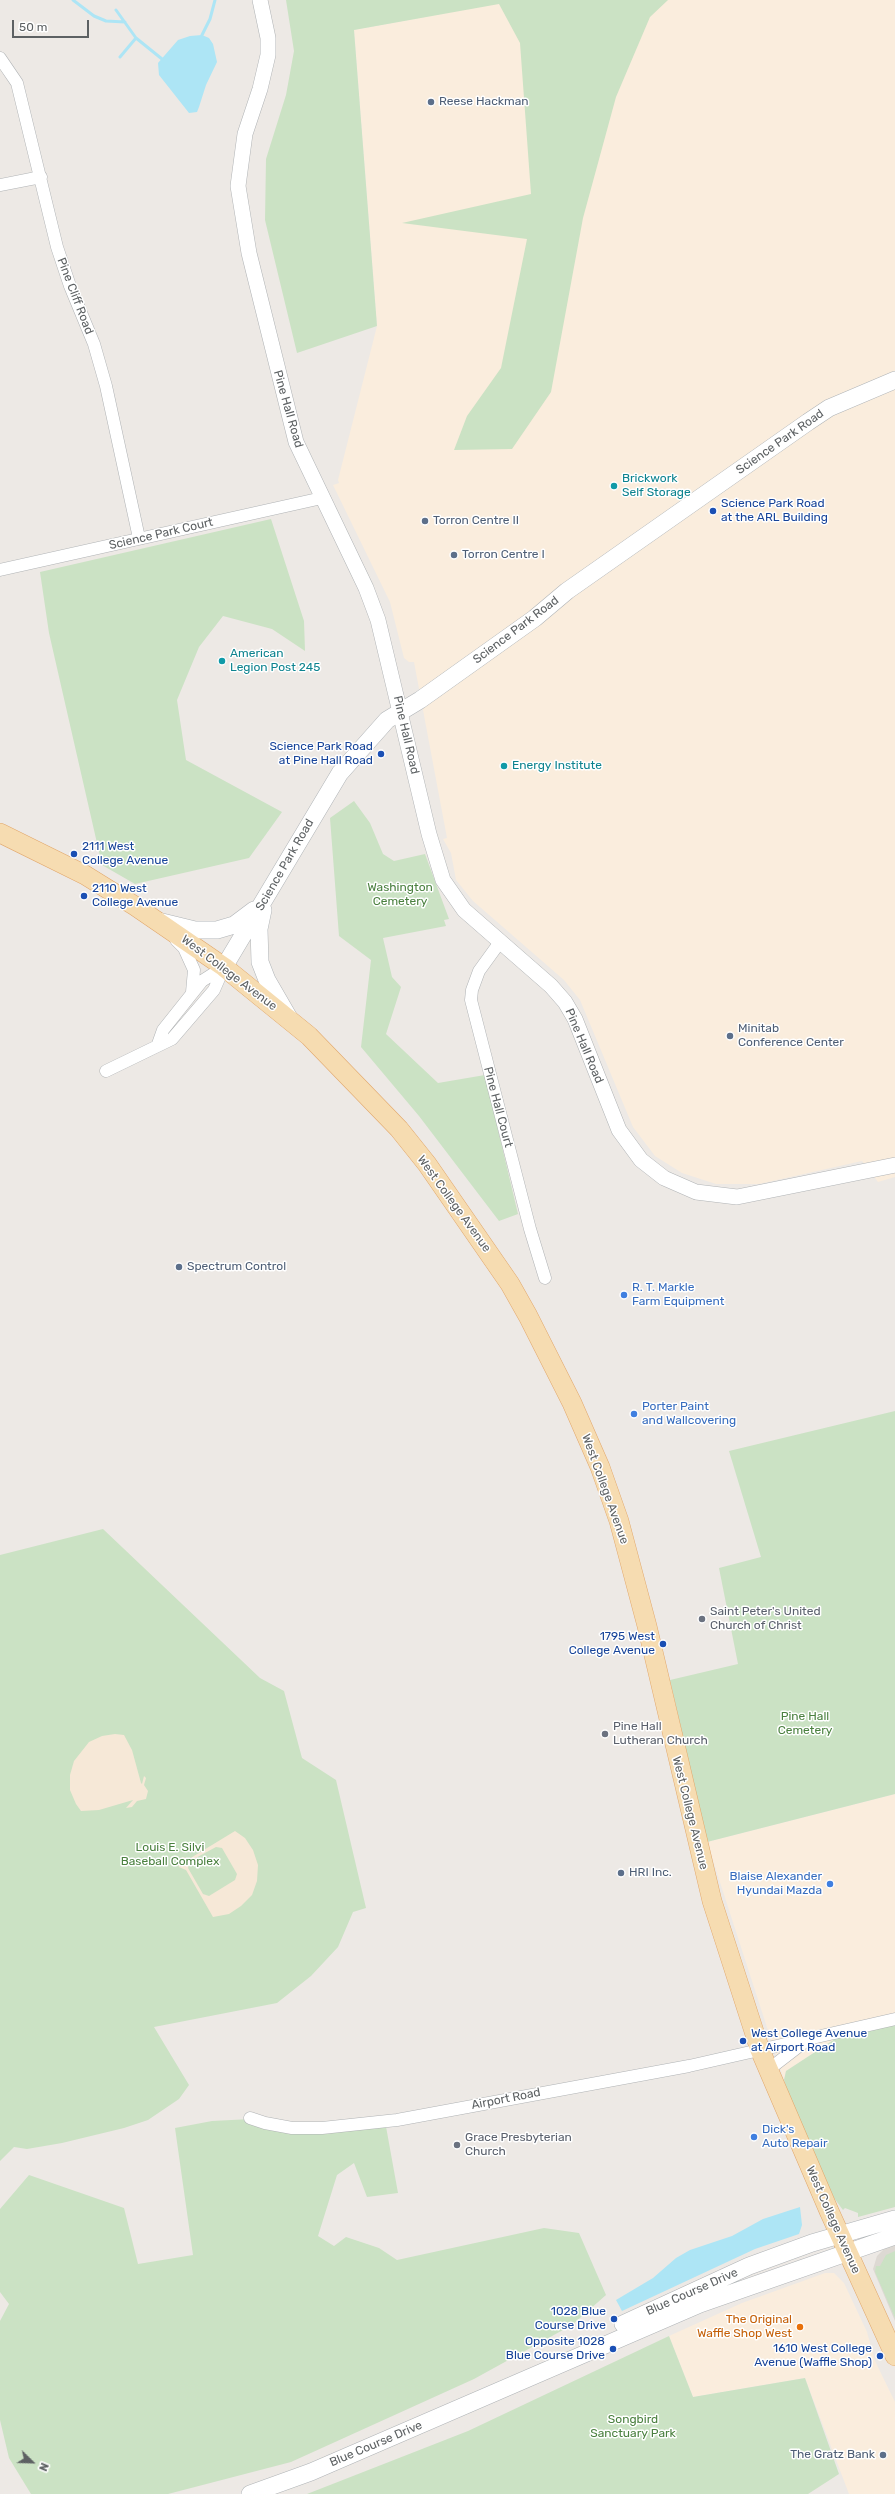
<!DOCTYPE html>
<style>
body{margin:0}
#map{position:relative;width:895px;height:2494px;overflow:hidden;background:#ede9e5;font-family:Rubik,sans-serif}
canvas{display:block}
.north{position:absolute;left:12px;top:2442px;width:40px;height:40px;-webkit-text-stroke:3px #fff;paint-order:stroke;rotate:113deg;font-size:11px;font-weight:700;line-height:16px;text-align:center;color:#5d6163}
.north::after{content:'';display:block;margin:auto;width:14px;height:18px;background:#5d6163;clip-path:polygon(50% 0,100% 100%,50% 72%,0 100%)}
.scale{position:absolute;left:12px;top:20px;width:77px;height:18px;box-sizing:border-box;border:2px solid #5d6163;border-top:0;padding-left:5px;font-size:12px;line-height:14px;white-space:nowrap;color:#5d6163;-webkit-text-stroke:3px #fff;paint-order:stroke}
</style>
<div id="map">
<canvas width="895" height="2494"></canvas>
<div class="north">N</div>
<div class="scale">50 m</div>
</div>
<script>
const ctx = document.querySelector('canvas').getContext('2d');
ctx.lineJoin = 'round';
function fill(path, color) { ctx.fillStyle = color; ctx.fill(path, 'evenodd'); }
const shape = rows => new Path2D(rows.map(r => 'M' + r).join(''));
function stroke(path, color, width, dash) { ctx.strokeStyle = color; ctx.lineWidth = width; ctx.lineCap = dash ? 'butt' : 'round'; ctx.setLineDash(dash || []); ctx.stroke(path); }
function drawText(font, color, halo, rows, align = 'center') {
  ctx.font = font + ' Rubik,sans-serif'; ctx.lineWidth = 3; ctx.setLineDash([]); ctx.textBaseline = 'middle'; ctx.strokeStyle = halo; ctx.fillStyle = color; for (const [text, x, y, turn = 0] of rows) {
    ctx.save(); ctx.translate(x, y); ctx.rotate((+turn || 0) * Math.PI / 180); ctx.textAlign = isNaN(turn) ? turn : align; if (halo) ctx.strokeText(text, 0, 0); ctx.fillText(text, 0, 0); ctx.restore();
  }
}
fill(shape([
 [516,0,895,0,895,1177,878,1182,862,1161,759,1184,716,1184,682,1173,655,1156,633,1127,580,1000,564,980,473,901,456,880,451,853,443,839,447,838,414,662,409,662,404,658,390,602,333,485,339,483,338,480,377,326,354,30],
 [895,1794,895,2024,835,2039,786,2071,784,2080,707,1842],
 [825,2273,834,2273,844,2283,867,2332,875,2361,895,2402,895,2494,849,2494,805,2378,693,2397,669,2336,742,2303]
]), '#faeddd');
fill(shape([
 [895,2244,895,2321,873,2269,877,2256,887,2246]
]), '#ddd9d3');
fill(shape([
 [286,0,668,0,650,17,616,97,583,218,551,392,512,449,454,450,467,416,501,368,527,239,402,223,531,194,520,43,499,4,354,30,377,326,297,353,265,220,266,159,286,95,294,51],
 [271,519,304,621,305,651,272,629,223,616,199,647,177,700,186,760,282,812,249,858,135,884,102,865,49,633,40,572],
 [354,801,370,823,383,854,394,861,425,854,449,919,444,920,446,926,383,938,392,977,401,987,386,1034,438,1083,485,1075,518,1214,499,1221,419,1116,361,1047,371,960,339,936,330,818],
 [895,1411,895,1794,707,1842,670,1680,738,1664,719,1568,761,1557,729,1451],
 [103,1529,260,1678,284,1691,302,1758,336,1780,366,1908,353,1912,338,1947,311,1976,277,2003,154,2027,189,2085,179,2099,148,2120,124,2128,62,2143,27,2149,14,2147,0,2161,0,1555],
 [895,2024,895,2207,858,2217,858,2213,845,2208,843,2210,834,2198,791,2102,784,2080,786,2071,835,2039],
 [251,2119,277,2126,385,2121,398,2193,367,2197,354,2163,337,2175,318,2236,334,2246,346,2237,379,2248,397,2260,544,2228,579,2233,606,2295,572,2325,474,2379,291,2462,168,2494,31,2494,9,2458,0,2420,0,2321,9,2304,0,2292,0,2209,29,2175,124,2208,138,2264,193,2255,175,2128,212,2121],
 [895,2251,895,2318,875,2272,876,2266,880,2266,886,2255],
 [669,2336,693,2397,805,2378,839,2474,808,2494,307,2494,468,2431]
]), '#cbe2c4');
fill(shape([
 [115,1734,124,1735,132,1750,141,1783,142,1784,144,1776,146,1778,144,1785,148,1791,146,1799,137,1801,132,1807,126,1808,133,1800,99,1810,81,1811,76,1804,70,1790,70,1775,74,1761,89,1742,102,1736],
 [235,1831,245,1838,253,1850,258,1865,257,1881,252,1895,241,1906,229,1914,213,1917,186,1870,179,1867,178,1861,183,1857,189,1859],
 [216,1847,222,1848,237,1874,235,1880,209,1896,203,1894,188,1868,190,1861]
]), '#f6e8d7');
fill(shape([
 [202,35,209,38,213,44,217,62,206,85,199,107,197,112,189,113,159,75,158,63,178,40,190,36],
 [800,2207,802,2225,799,2234,755,2249,622,2311,616,2300,653,2278,676,2258,690,2250,732,2236,763,2219]
]), '#ade5f5');
stroke(shape([
 [73,0,94,16,106,21,125,22],
 [116,10,136,38,162,59],
 [202,35,210,19,215,0],
 [120,57,136,38]
]), '#ade5f5', 3);
const minor = shape([
 [0,58,17,83,57,247,70,286,94,344,106,386,139,538],
 [0,185,41,177],
 [0,570,322,498],
 [176,940,184,948,194,970,192,992],
 [500,942,479,971,472,990,471,1000,530,1229,545,1278],
 [158,1044,163,1030,202,981,224,967],
 [106,1071,172,1039,214,990,224,967],
 [768,2070,803,2043],
 [250,2118,265,2123,292,2128,322,2128,397,2120,689,2066,895,2019]
]);
const tertiary = shape([
 [260,0,268,38,268,55,260,89,245,134,238,186,249,253,296,442,366,588,378,620,429,834,443,880,464,910,551,986,565,1002,575,1019,619,1130,641,1160,664,1178,696,1192,737,1197,895,1165]
]);
const secondary = shape([
 [263,910,259,929,260,962,267,980,289,1018],
 [158,921,195,930,217,930,234,925,254,910],
 [224,967,340,773,387,720,420,700,535,618,567,591,808,422,829,408,895,380],
 [623,2324,749,2266,812,2243,895,2219],
 [250,2494,311,2472,700,2304,895,2236]
]);
const primary = shape([
 [0,833,85,875,135,906,224,967,309,1036,399,1129,427,1164,510,1284,528,1316,572,1403,600,1467,619,1521,647,1626,712,1901,760,2050,829,2211,895,2356]
]);
stroke(minor, '#b0b3b5', 13);
stroke(tertiary, '#b0b3b5', 16);
stroke(secondary, '#afb3b6', 18);
stroke(primary, '#e1a66a', 20);
stroke(minor, '#fff', 12);
stroke(tertiary, '#fff', 15);
stroke(secondary, '#fff', 17);
stroke(primary, '#f6dcb1', 19);
for (const [x, y, r, color] of [
 [431,102,4,"#5c6f8a"],
 [614,486,4,"#0f9aa8"],
 [713,511,4,"#1a4fb4"],
 [425,521,4,"#5c6f8a"],
 [454,555,4,"#5c6f8a"],
 [222,661,4,"#0f9aa8"],
 [381,754,4,"#1a4fb4"],
 [504,766,4,"#0f9aa8"],
 [74,854,4,"#1a4fb4"],
 [84,896,4,"#1a4fb4"],
 [730,1036,4,"#5c6f8a"],
 [179,1267,4,"#5c6f8a"],
 [624,1295,4,"#3f7fe0"],
 [634,1414,4,"#3f7fe0"],
 [702,1619,4,"#6b7280"],
 [663,1644,4,"#1a4fb4"],
 [605,1734,4,"#6b7280"],
 [621,1873,4,"#5c6f8a"],
 [830,1884,4,"#3f7fe0"],
 [743,2041,4,"#1a4fb4"],
 [754,2137,4,"#3f7fe0"],
 [457,2145,4,"#6b7280"],
 [614,2319,4,"#1a4fb4"],
 [800,2327,4,"#e8710a"],
 [613,2349,4,"#1a4fb4"],
 [880,2356,4,"#1a4fb4"],
 [883,2455,4,"#5c6f8a"]
]) { const dot = new Path2D(); dot.arc(x, y, r, 0, 2 * Math.PI); ctx.fillStyle = color; ctx.fill(dot); stroke(dot, '#fff', 1.5); }
drawText('12px', '#4e5e75', '#fff', [
 ["Reese Hackman",439,102],
 ["Torron Centre II",433,521],
 ["Torron Centre I",462,555],
 ["Minitab",738,1029],
 ["Conference Center",738,1043],
 ["Spectrum Control",187,1267],
 ["HRI Inc.",629,1873],
 ["The Gratz Bank",875,2455,"right"]
], 'left');
drawText('12px', '#5d6163', '#fff', [
 ["Pine Cliff Road",75,296,69],
 ["Pine Hall Road",288,409,74],
 ["Science Park Road",780,442,-35],
 ["Science Park Court",161,534,-13],
 ["Science Park Road",516,630,-37],
 ["Pine Hall Road",406,735,77],
 ["Science Park Road",285,865,-60],
 ["West College Avenue",229,973,37],
 ["Pine Hall Road",584,1046,67],
 ["Pine Hall Court",498,1107,75],
 ["West College Avenue",454,1204,54],
 ["West College Avenue",605,1489,70],
 ["West College Avenue",690,1813,76],
 ["Airport Road",506,2099,-11],
 ["West College Avenue",833,2220,66],
 ["Blue Course Drive",692,2292,-24],
 ["Blue Course Drive",376,2444,-23]
]);
drawText('12px', '#0d838f', '#fff', [
 ["Brickwork",622,479],
 ["Self Storage",622,493],
 ["American",230,654],
 ["Legion Post 245",230,668],
 ["Energy Institute",512,766]
], 'left');
drawText('12px', '#164399', '#fff', [
 ["Science Park Road",721,504,"left"],
 ["at the ARL Building",721,518,"left"],
 ["Science Park Road",373,747],
 ["at Pine Hall Road",373,761],
 ["2111 West",82,847,"left"],
 ["College Avenue",82,861,"left"],
 ["2110 West",92,889,"left"],
 ["College Avenue",92,903,"left"],
 ["1795 West",655,1637],
 ["College Avenue",655,1651],
 ["West College Avenue",751,2034,"left"],
 ["at Airport Road",751,2048,"left"],
 ["1028 Blue",606,2312],
 ["Course Drive",606,2326],
 ["Opposite 1028",605,2342],
 ["Blue Course Drive",605,2356],
 ["1610 West College",872,2349],
 ["Avenue (Waffle Shop)",872,2363]
], 'right');
drawText('12px', '#4a803f', '#fff', [
 ["Washington",400,888],
 ["Cemetery",400,902],
 ["Pine Hall",805,1717],
 ["Cemetery",805,1731],
 ["Louis E. Silvi",170,1848],
 ["Baseball Complex",170,1862],
 ["Songbird",633,2420],
 ["Sanctuary Park",633,2434]
]);
drawText('12px', '#366cbe', '#fff', [
 ["R. T. Markle",632,1288],
 ["Farm Equipment",632,1302],
 ["Porter Paint",642,1407],
 ["and Wallcovering",642,1421],
 ["Blaise Alexander",822,1877,"right"],
 ["Hyundai Mazda",822,1891,"right"],
 ["Dick's",762,2130],
 ["Auto Repair",762,2144]
], 'left');
drawText('12px', '#5b616d', '#fff', [
 ["Saint Peter's United",710,1612],
 ["Church of Christ",710,1626],
 ["Pine Hall",613,1727],
 ["Lutheran Church",613,1741],
 ["Grace Presbyterian",465,2138],
 ["Church",465,2152]
], 'left');
drawText('12px', '#c56008', '#fff', [
 ["The Original",792,2320],
 ["Waffle Shop West",792,2334]
], 'right');
</script>
